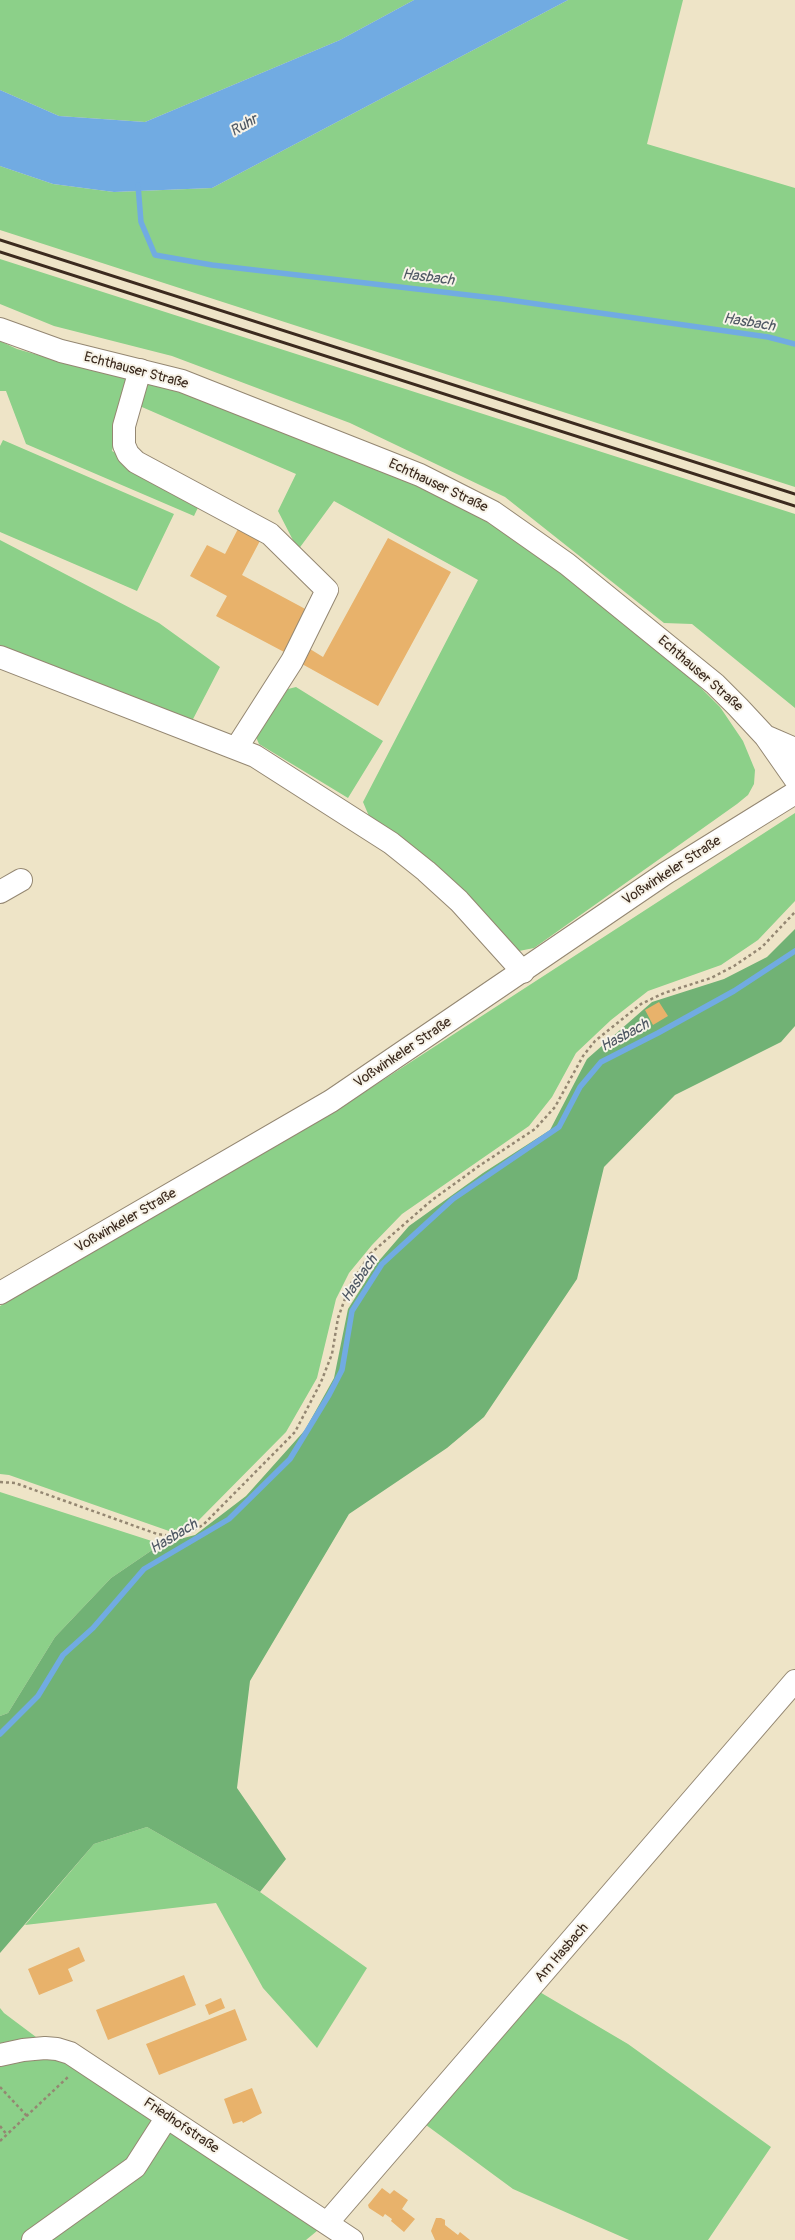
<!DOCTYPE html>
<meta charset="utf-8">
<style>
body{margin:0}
canvas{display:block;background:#eee4c7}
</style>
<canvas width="795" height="2240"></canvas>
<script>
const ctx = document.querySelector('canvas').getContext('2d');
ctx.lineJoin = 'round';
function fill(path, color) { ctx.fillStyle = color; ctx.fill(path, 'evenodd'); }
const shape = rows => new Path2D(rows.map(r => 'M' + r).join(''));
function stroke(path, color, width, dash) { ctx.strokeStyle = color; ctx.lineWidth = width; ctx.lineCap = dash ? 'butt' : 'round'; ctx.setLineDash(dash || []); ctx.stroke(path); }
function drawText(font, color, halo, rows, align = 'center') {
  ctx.font = font + ' Pangolin,sans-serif'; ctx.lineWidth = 4; ctx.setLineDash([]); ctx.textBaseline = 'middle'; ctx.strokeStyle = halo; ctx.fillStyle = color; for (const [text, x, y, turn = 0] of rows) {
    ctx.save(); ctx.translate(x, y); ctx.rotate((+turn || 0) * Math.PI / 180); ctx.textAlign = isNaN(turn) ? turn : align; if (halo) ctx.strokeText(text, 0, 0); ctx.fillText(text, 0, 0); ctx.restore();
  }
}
fill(shape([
 [0,0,414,0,340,40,145,122,59,116,0,90],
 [568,0,683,0,647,144,795,188,795,487,0,230,0,166,53,184,114,192,212,188],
 [0,259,795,514,795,708,692,624,664,623,505,497,350,423,172,356,54,326,0,304],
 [0,341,17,349,59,361,122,375,128,382,128,387,112,451,202,499,194,516,26,444,6,391,0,391],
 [153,382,272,426,360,461,442,497,482,517,520,540,682,669,720,707,743,741,755,770,754,784,748,795,737,804,534,948,519,951,374,828,363,802,478,580,334,501,298,550,278,511,296,474,135,404,145,385],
 [3,440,174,514,137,591,0,532,0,446],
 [0,540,159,623,220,667,191,723,0,652],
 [296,687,383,741,348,798,259,744,256,737,288,689],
 [795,813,795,901,758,940,721,965,648,991,611,1020,576,1053,552,1097,529,1126,402,1214,372,1245,349,1273,336,1299,317,1378,286,1432,191,1528,169,1531,9,1475,0,1474,0,1306,346,1104],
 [0,1492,161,1544,111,1578,55,1637,8,1713,0,1716],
 [147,1827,260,1892,367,1968,317,2048,263,1988,216,1903,25,1925,94,1844],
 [538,1991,628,2044,771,2147,708,2240,629,2240,513,2189,422,2122],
 [0,2008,4,2013,40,2040,0,2044],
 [22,2058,67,2059,323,2226,306,2240,0,2240,0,2067]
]), '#8cd089');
fill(shape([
 [795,929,795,1026,781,1042,675,1095,604,1167,577,1279,484,1417,447,1448,349,1514,250,1681,237,1788,286,1859,260,1892,147,1827,94,1844,0,1953,0,1716,8,1713,55,1637,111,1578,161,1544,195,1535,246,1496,305,1430,334,1378,348,1309,377,1263,409,1226,483,1173,550,1130,587,1059,652,1002,724,979,767,957]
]), '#71b275');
fill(shape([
 [414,0,568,0,212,188,114,192,53,184,0,166,0,90,59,116,145,122,340,40]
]), '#71abe2');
stroke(shape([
 [138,185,141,222,155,255,212,265,502,299,768,337,795,344],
 [0,1734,38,1696,63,1655,93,1628,144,1569,229,1519,290,1459,329,1395,342,1370,352,1311,382,1264,453,1199,559,1127,580,1087,601,1062,658,1033,734,991,795,951]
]), '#71abe2', 5.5);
fill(shape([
 [240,525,262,537,242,575,309,611,286,653,216,616,227,596,190,576,207,545,225,554],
 [388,538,451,572,378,706,302,664,310,649,323,657],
 [659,1002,668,1016,653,1025,645,1010],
 [79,1947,85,1961,68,1969,73,1981,39,1995,28,1969],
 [184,1975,196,2005,108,2040,96,2010],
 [221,1998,225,2008,209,2015,205,2005],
 [235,2009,247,2040,159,2075,146,2044],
 [252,2088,262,2113,243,2123,242,2121,233,2124,224,2099],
 [382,2188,390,2194,394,2190,408,2200,402,2209,415,2219,404,2232,391,2221,392,2219,385,2214,383,2217,369,2208,368,2205],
 [436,2218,441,2218,445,2220,445,2225,458,2235,460,2232,470,2240,435,2240,431,2231]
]), '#e8b26b');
const minor = shape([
 [140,370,124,426,124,445,128,454,136,462,270,534,327,590,292,661,237,747],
 [0,657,255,756,391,843,426,871,459,901,523,972],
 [0,892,21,880],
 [0,2055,23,2050,45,2048,57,2049,70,2053,352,2240],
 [327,2223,795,1681],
 [33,2240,135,2167,167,2117]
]);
const major = shape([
 [0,329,61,351,182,381,420,475,493,512,567,564,715,684,738,707,765,736,795,779],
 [765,736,795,749],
 [0,1293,331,1101,666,873,795,793]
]);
stroke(minor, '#948772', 24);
stroke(major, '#948772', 24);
stroke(shape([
 [0,1482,15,1483,157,1534,172,1536,188,1533,203,1525,295,1432,321,1382,332,1354,338,1318,350,1285,370,1254,432,1200,479,1166,535,1129,555,1107,583,1056,595,1041,641,1004,664,993,711,978,734,966,762,947,795,912],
 [0,2087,27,2116],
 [0,2126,7,2135],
 [0,2141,69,2076]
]), '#948772', 2.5, [3, 3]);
stroke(minor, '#fff', 22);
stroke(major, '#fff', 22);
stroke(shape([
 [0,240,795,494],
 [0,252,795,506]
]), '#3b2a1e', 3);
drawText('14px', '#3b2a1e', '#f7f3e8', [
 ["Echthauser Straße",136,371,15],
 ["Echthauser Straße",438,486,25],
 ["Echthauser Straße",700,674,41],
 ["Voßwinkeler Straße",672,871,-33],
 ["Voßwinkeler Straße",403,1053,-34],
 ["Voßwinkeler Straße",126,1221,-30],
 ["Am Hasbach",562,1953,-49],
 ["Friedhofstraße",181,2126,34]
]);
drawText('italic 15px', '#4e5763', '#f7f3e8', [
 ["Ruhr",244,126,-30],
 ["Hasbach",428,278,7],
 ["Hasbach",749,323,9],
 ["Hasbach",625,1036,-28],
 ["Hasbach",360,1279,-56],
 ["Hasbach",174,1537,-31]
]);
</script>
